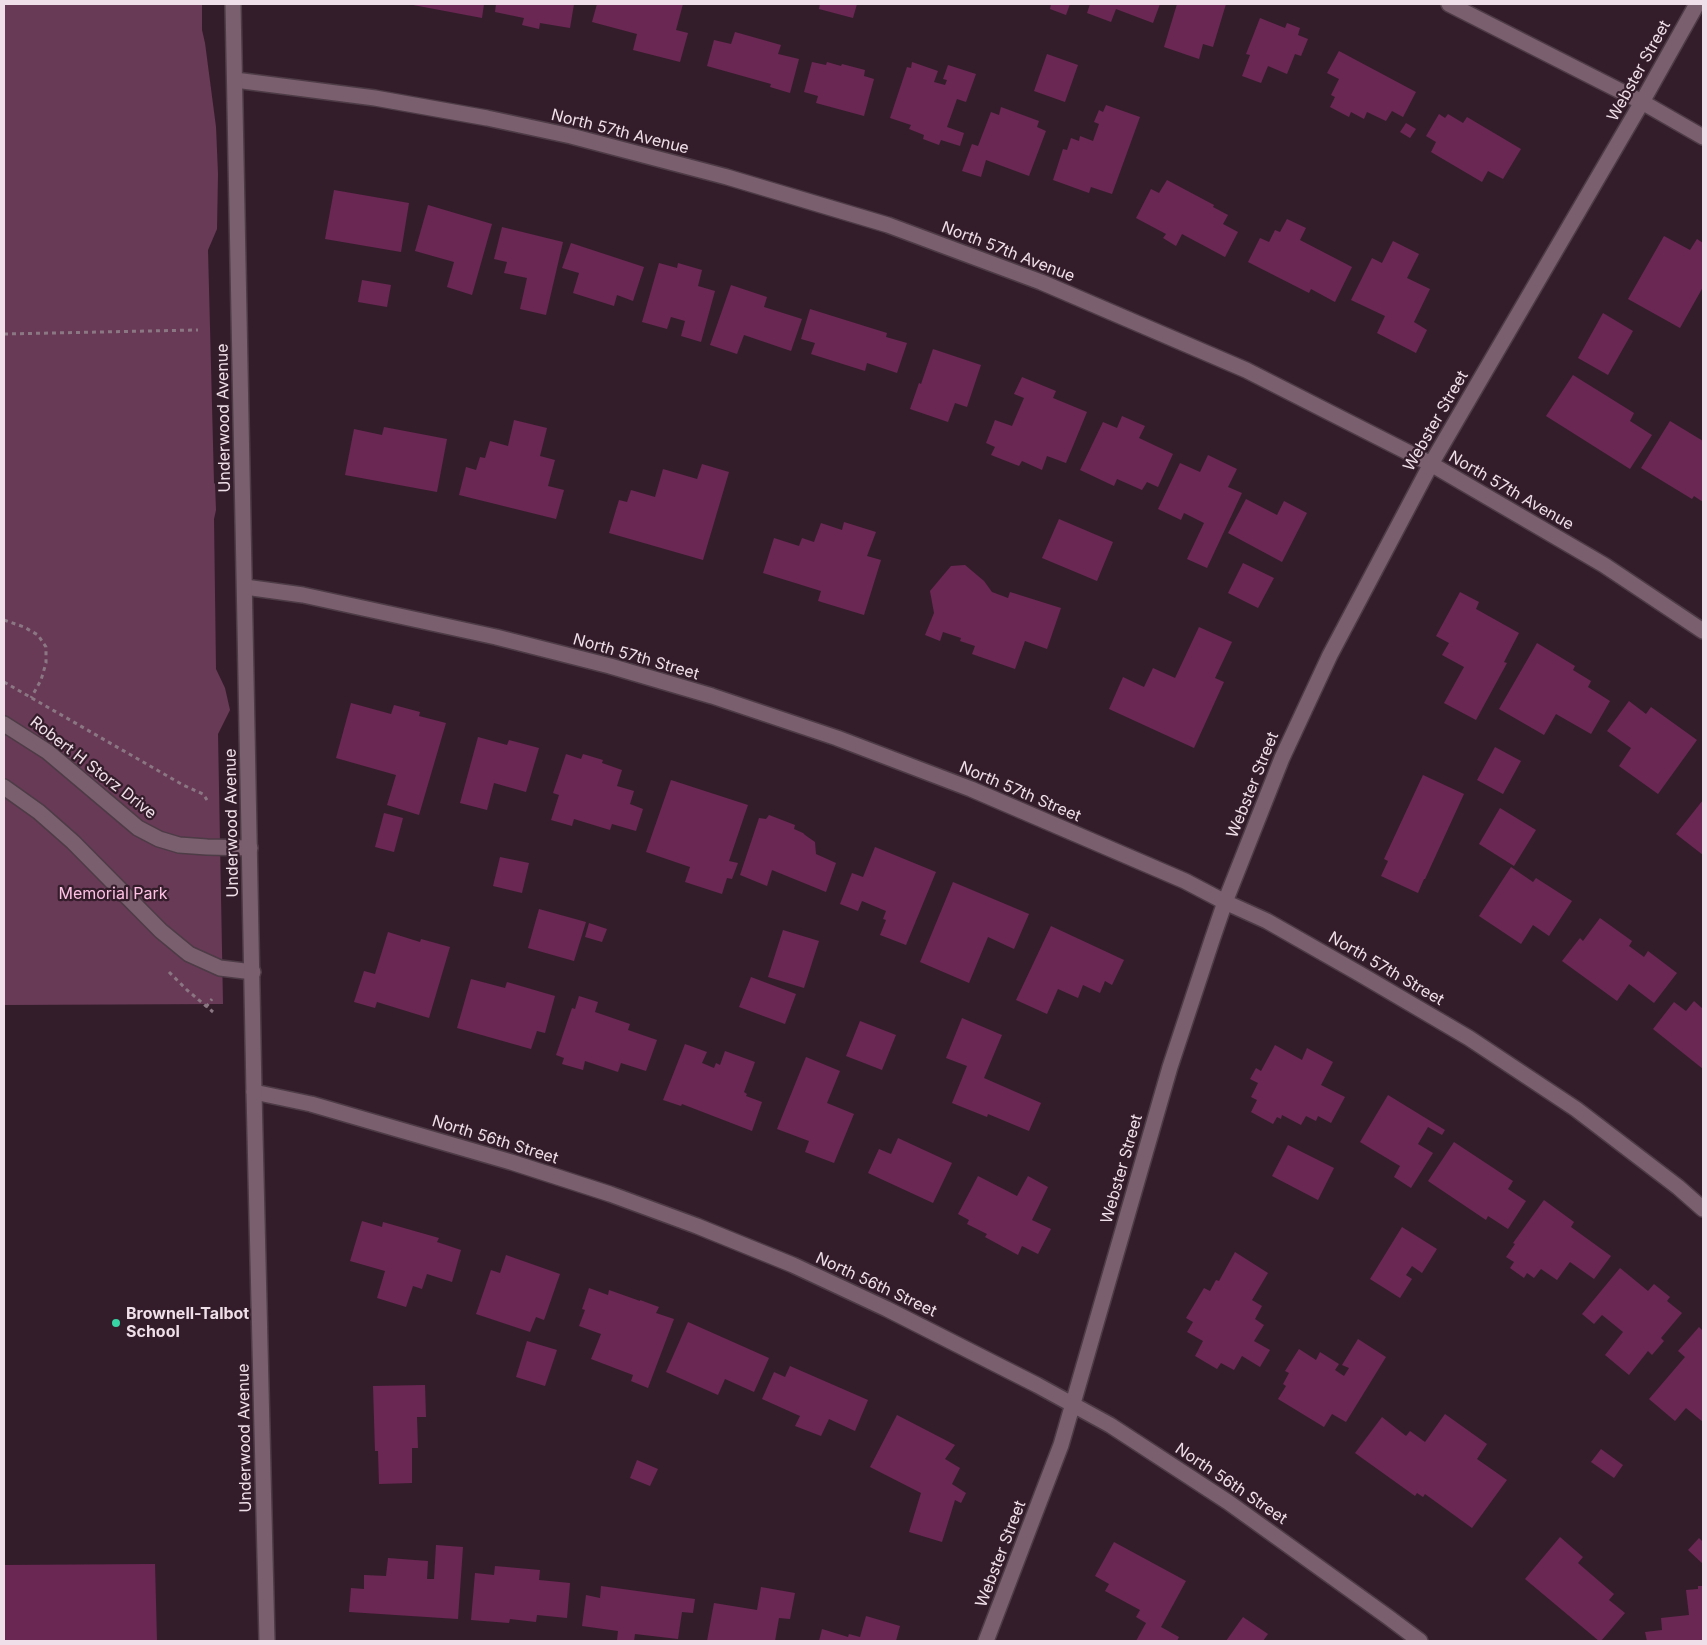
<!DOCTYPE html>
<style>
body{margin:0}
#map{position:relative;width:1707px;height:1645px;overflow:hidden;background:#341d2b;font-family:Inter,sans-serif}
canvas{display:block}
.frame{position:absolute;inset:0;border:5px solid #efdfe8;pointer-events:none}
</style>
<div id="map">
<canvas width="1707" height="1645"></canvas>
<div class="frame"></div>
</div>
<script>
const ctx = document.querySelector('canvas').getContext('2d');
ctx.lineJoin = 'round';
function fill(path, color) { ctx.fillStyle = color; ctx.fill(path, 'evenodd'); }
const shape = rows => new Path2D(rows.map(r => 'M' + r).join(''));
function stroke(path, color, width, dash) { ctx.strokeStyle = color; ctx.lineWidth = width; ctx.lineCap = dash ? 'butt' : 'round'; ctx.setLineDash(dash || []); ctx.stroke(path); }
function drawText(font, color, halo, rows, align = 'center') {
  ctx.font = font + ' Inter,sans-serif'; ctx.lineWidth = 4.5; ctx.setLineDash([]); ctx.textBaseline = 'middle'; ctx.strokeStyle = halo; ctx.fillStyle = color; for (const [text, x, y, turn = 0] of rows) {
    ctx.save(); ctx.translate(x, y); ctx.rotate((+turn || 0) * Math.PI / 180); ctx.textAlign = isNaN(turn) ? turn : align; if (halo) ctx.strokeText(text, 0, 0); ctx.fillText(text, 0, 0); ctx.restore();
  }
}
fill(shape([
 [4,4,202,4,202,30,205,43,216,127,218,174,217,229,208,250,214,483,215,484,216,510,214,519,216,669,225,688,230,710,218,734,223,1004,4,1005]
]), '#683a56');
fill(shape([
 [408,4,484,4,482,18],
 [496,4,574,4,570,28,540,23,539,29,522,25,524,18,495,12],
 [597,4,683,4,676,30,688,33,680,62,633,50,637,34,592,22],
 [820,4,857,4,853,18,819,9],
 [1051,4,1070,4,1066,15,1050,9],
 [1090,4,1160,4,1153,23,1116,9,1111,22,1087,13],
 [1177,4,1226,4,1213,47,1203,44,1199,59,1164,47],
 [1260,18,1285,28,1287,23,1300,28,1298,35,1308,39,1301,56,1295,54,1287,74,1268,66,1261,83,1242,76,1250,55,1246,54],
 [735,32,781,45,778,54,799,59,790,93,770,87,771,84,707,66,714,40,731,44],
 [1339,51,1416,92,1403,117,1392,111,1386,121,1367,112,1364,119,1351,112,1349,117,1330,107,1335,97,1331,95,1339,79,1327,73],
 [1047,54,1078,65,1065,102,1034,91],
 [812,62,826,65,827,62,841,66,842,64,865,70,864,76,874,79,864,116,816,103,818,96,804,92],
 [912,62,938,71,934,82,945,85,947,80,943,79,948,65,976,74,966,102,957,99,947,127,964,133,960,146,941,140,939,145,923,139,924,135,909,129,911,125,890,118,907,67,911,68],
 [1106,105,1140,117,1112,194,1091,187,1089,193,1053,180,1063,149,1067,150,1071,138,1079,141,1080,136,1093,141,1099,124,1094,122,1099,110,1103,112],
 [1001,107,1039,121,1037,127,1046,131,1029,176,986,160,981,177,962,171,972,144,978,146,991,112,999,115],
 [1439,114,1445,118,1448,114,1463,123,1467,117,1521,149,1503,179,1488,171,1482,182,1431,152,1436,142,1426,136],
 [1406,123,1416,129,1410,138,1400,132],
 [1167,180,1214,205,1213,207,1228,215,1223,224,1238,232,1225,257,1182,234,1176,246,1163,238,1166,234,1136,218,1151,189,1159,193],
 [334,190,409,203,401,252,325,239],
 [428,205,492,224,472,295,447,287,454,262,415,251],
 [1287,219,1306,228,1300,240,1352,267,1335,302,1311,289,1309,293,1248,262,1260,238,1269,242,1275,230,1280,232],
 [502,227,563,242,546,315,520,309,527,278,504,273,507,262,494,259],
 [1664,236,1690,250,1697,239,1703,243,1703,287,1680,328,1628,299],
 [1393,241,1419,254,1407,278,1430,289,1414,322,1427,330,1416,353,1377,333,1385,316,1351,300,1372,258,1382,263],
 [571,243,644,267,633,301,617,295,614,306,573,293,579,273,562,268],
 [659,263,677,268,678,263,702,270,698,286,715,291,701,342,681,336,685,321,671,317,667,329,642,322],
 [362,280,391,285,387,307,358,302],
 [731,285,767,297,764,307,802,319,791,351,744,335,737,354,710,345],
 [810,309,887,333,886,337,907,343,897,373,867,363,865,371,811,354,815,343,801,339],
 [1603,313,1633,331,1608,375,1578,358],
 [933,349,981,365,967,407,955,403,948,422,910,409,919,383,921,384],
 [1573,375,1634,413,1630,421,1652,435,1630,469,1546,416],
 [1022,377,1056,391,1053,398,1087,412,1066,463,1047,456,1042,470,1022,461,1019,466,991,455,995,447,986,443,995,420,1012,426,1024,398,1014,394],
 [1122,416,1145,426,1139,438,1173,454,1158,487,1147,482,1142,490,1117,479,1114,486,1080,470,1103,422,1117,428],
 [514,420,547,428,540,456,555,460,548,486,564,490,556,519,459,495,466,467,476,470,480,457,485,458,490,441,508,446],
 [1670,421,1703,441,1703,502,1694,496,1692,499,1641,468],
 [384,427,447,439,437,492,345,475,354,429,382,435],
 [1208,455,1237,469,1228,487,1242,493,1207,568,1187,559,1204,523,1184,513,1181,520,1158,509,1180,463,1200,472],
 [702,464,729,472,703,560,609,533,619,500,627,502,631,490,655,497,663,469,697,479],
 [1246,499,1277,515,1284,501,1307,513,1282,562,1228,533],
 [1059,519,1113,542,1097,581,1042,558],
 [844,522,876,532,867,556,881,560,864,615,818,601,821,591,763,573,774,538,799,546,802,538,814,542,821,523,842,530],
 [1243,563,1274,578,1258,608,1228,593],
 [965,565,984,581,992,592,1008,598,1010,592,1061,608,1047,649,1025,641,1015,669,972,654,975,646,960,641,961,638,943,632,940,641,925,635,934,613,930,591,951,566],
 [1460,592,1479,602,1476,609,1519,633,1504,662,1507,663,1476,720,1444,703,1464,667,1442,655,1449,643,1436,636],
 [1199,627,1232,642,1215,678,1224,682,1194,748,1109,709,1123,677,1144,687,1153,668,1175,678],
 [1537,643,1575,666,1573,670,1591,681,1588,687,1610,701,1591,734,1556,714,1544,735,1499,709],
 [1629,701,1646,714,1651,707,1697,740,1658,794,1619,766,1631,748,1607,731],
 [351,703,391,714,394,705,420,712,419,716,446,723,419,815,387,805,396,775,336,758],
 [478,737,507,745,509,740,539,748,526,792,494,783,487,810,460,803],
 [1495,747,1521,761,1503,794,1477,780],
 [566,754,581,759,583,754,603,760,602,763,622,770,617,786,634,791,630,804,643,809,636,831,612,824,610,830,574,819,572,826,551,820,559,795,553,793],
 [1423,775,1464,794,1425,879,1424,879,1418,893,1381,876,1388,861,1384,859],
 [671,780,748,805,729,861,738,863,732,879,727,878,722,894,685,882,690,867,646,852],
 [1703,800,1703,855,1676,834],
 [1500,808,1536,830,1514,866,1479,844],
 [384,813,403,818,394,852,375,847],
 [769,815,795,825,794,829,803,833,805,835,815,842,816,854,836,863,826,892,772,870,767,886,740,875,759,818,766,819],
 [875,847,936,872,906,945,880,935,886,920,883,919,886,911,862,901,858,911,840,904,852,873,863,877],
 [500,857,529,863,522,893,493,886],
 [1511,867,1533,882,1536,878,1572,901,1549,936,1533,925,1521,944,1479,916],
 [953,882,1029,914,1014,949,988,937,969,983,920,962],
 [539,909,586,922,574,961,528,948],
 [1600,918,1632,941,1629,946,1644,957,1648,951,1677,973,1654,1003,1629,984,1617,1001,1562,961,1580,938,1583,941],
 [589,923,607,929,602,942,585,937],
 [1051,926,1124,960,1112,985,1105,981,1100,993,1083,985,1078,998,1058,989,1047,1014,1016,1000],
 [783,930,819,941,804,988,768,977],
 [388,932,420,942,421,939,450,947,429,1018,377,1002,375,1008,354,1002,364,971,375,974],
 [751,977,796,994,785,1024,739,1007],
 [471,979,505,988,507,982,555,996,545,1033,537,1031,531,1049,457,1028],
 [579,996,598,1002,595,1012,630,1024,628,1030,657,1040,646,1071,621,1063,618,1072,585,1061,583,1070,562,1064,564,1058,556,1055,572,1008,575,1009],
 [1694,1001,1703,1009,1703,1069,1653,1029,1674,1002,1686,1011],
 [962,1018,1002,1035,984,1078,1041,1103,1029,1131,988,1114,987,1117,952,1103,967,1066,946,1058],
 [860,1021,896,1035,882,1070,846,1056],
 [685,1044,707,1052,702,1063,714,1068,716,1063,720,1065,725,1051,755,1062,744,1092,747,1094,746,1096,762,1102,752,1131,682,1104,681,1106,663,1100],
 [1275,1045,1302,1060,1307,1048,1333,1062,1321,1085,1345,1097,1331,1123,1318,1116,1316,1121,1306,1116,1301,1125,1282,1115,1281,1119,1277,1117,1273,1124,1251,1112,1257,1100,1251,1097,1258,1083,1250,1079,1256,1068,1261,1071],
 [806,1057,840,1071,827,1103,854,1114,834,1163,805,1152,809,1141,777,1129],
 [1388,1095,1445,1130,1442,1135,1428,1127,1418,1144,1433,1153,1411,1188,1394,1177,1400,1166,1360,1142],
 [898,1138,952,1163,933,1203,868,1173,879,1149,891,1154],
 [1454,1142,1513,1181,1508,1189,1526,1201,1508,1229,1488,1216,1486,1220,1428,1181],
 [1288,1145,1334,1168,1318,1200,1272,1176],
 [978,1176,1017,1196,1028,1176,1048,1187,1032,1220,1051,1229,1038,1254,1022,1246,1018,1255,985,1237,987,1234,967,1224,969,1220,958,1214],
 [1544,1200,1574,1222,1571,1227,1611,1256,1594,1279,1570,1262,1557,1280,1541,1269,1534,1278,1527,1273,1524,1278,1510,1268,1514,1262,1506,1257,1515,1244,1513,1243],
 [362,1221,382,1227,383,1222,439,1238,437,1242,461,1250,452,1282,427,1274,422,1289,413,1286,406,1307,377,1298,385,1271,350,1261],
 [1402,1227,1437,1249,1422,1273,1412,1266,1406,1275,1412,1279,1400,1298,1370,1279],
 [1235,1252,1268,1273,1252,1300,1262,1306,1255,1319,1264,1325,1254,1341,1270,1350,1260,1367,1242,1356,1234,1370,1221,1363,1217,1369,1195,1356,1203,1341,1187,1332,1193,1322,1186,1318,1204,1288,1210,1291,1216,1280,1219,1281],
 [506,1255,560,1274,544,1320,536,1317,530,1332,476,1314,491,1270,500,1273],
 [1620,1268,1648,1291,1654,1284,1670,1297,1667,1301,1682,1313,1661,1338,1664,1341,1652,1355,1648,1351,1629,1375,1605,1355,1623,1332,1602,1315,1594,1324,1582,1314],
 [589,1288,608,1295,609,1290,640,1301,640,1300,659,1307,656,1313,674,1319,648,1388,631,1381,633,1375,591,1359,601,1334,579,1326,585,1310,582,1309],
 [688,1322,769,1358,754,1392,725,1379,718,1395,666,1372],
 [1699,1327,1703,1331,1703,1422,1686,1408,1675,1421,1649,1399,1685,1357,1678,1351],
 [1358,1339,1386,1357,1346,1422,1332,1414,1324,1427,1278,1399,1286,1386,1283,1384,1289,1373,1285,1371,1299,1349,1316,1360,1320,1352,1339,1364,1335,1370,1344,1376,1349,1368,1342,1365],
 [527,1341,557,1350,545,1386,516,1377],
 [790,1366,868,1400,855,1431,829,1419,821,1436,795,1426,800,1416,762,1399,774,1372,785,1377],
 [425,1385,426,1417,417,1417,418,1448,412,1448,412,1483,379,1484,378,1451,375,1451,373,1386],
 [1445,1414,1487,1444,1477,1459,1507,1480,1472,1528,1425,1494,1423,1497,1417,1493,1415,1496,1355,1453,1382,1417,1406,1436,1410,1431,1425,1442],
 [897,1415,955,1445,945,1459,960,1468,952,1484,966,1493,961,1503,955,1500,942,1542,909,1532,921,1493,870,1467],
 [1601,1449,1623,1465,1614,1478,1591,1462],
 [637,1460,658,1469,650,1486,630,1478],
 [1560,1537,1583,1557,1578,1563,1614,1594,1609,1600,1625,1613,1601,1641,1599,1641,1525,1579],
 [1699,1538,1703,1542,1703,1564,1688,1550],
 [1114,1542,1186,1581,1161,1627,1179,1637,1177,1641,1136,1641,1146,1623,1136,1617,1140,1610,1105,1591,1109,1584,1095,1576],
 [436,1545,463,1547,458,1619,349,1612,351,1588,364,1589,364,1575,386,1576,388,1558,428,1561,427,1579,434,1579],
 [155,1564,157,1641,4,1641,4,1565],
 [495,1566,540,1570,539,1580,570,1583,567,1618,537,1615,536,1622,510,1619,509,1623,471,1620,475,1573,494,1575],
 [601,1586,695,1599,693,1613,682,1612,678,1639,635,1634,634,1641,617,1640,618,1631,582,1626,586,1595,600,1598],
 [1698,1586,1703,1586,1703,1641,1647,1641,1645,1632,1662,1630,1661,1618,1689,1615,1686,1590,1698,1589],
 [761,1587,795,1593,790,1619,779,1618,775,1641,707,1641,714,1603,757,1610],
 [866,1616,900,1626,896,1641,819,1641,822,1629,848,1637,849,1634,860,1637],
 [1243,1617,1268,1634,1263,1641,1226,1641]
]), '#6a2753');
const street = shape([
 [1449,4,1642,102,1703,137],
 [235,80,375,98,487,118,571,136,727,177,888,225,1041,282,1246,370,1431,464,1604,565,1703,631],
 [245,587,303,595,496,637,610,666,712,696,837,738,971,789,1185,881,1225,902,1267,921,1360,974,1469,1038,1576,1109,1678,1187,1703,1209],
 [4,724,48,752,138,828,159,839,179,845,207,847,250,848],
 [4,787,39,812,73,842,161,931,189,954,220,968,253,972],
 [254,1092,311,1104,511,1162,610,1194,697,1226,793,1265,887,1309,1037,1385,1110,1425,1228,1502,1388,1617,1420,1641],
 [986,1641,1061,1445,1170,1067,1212,940,1225,902,1282,758,1330,655,1431,464,1642,102,1697,4]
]);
const secondary = shape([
 [233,4,254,1092,267,1641]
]);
stroke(street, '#4d3b46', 18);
stroke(secondary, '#4d3b46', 18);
stroke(shape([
 [4,334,198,330],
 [4,620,24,627,38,635,46,647,46,663,41,680,31,698],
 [4,682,183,785,203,794,207,800],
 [169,972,187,990,213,1012],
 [206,1007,212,999]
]), '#8b7783', 3, [4, 4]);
stroke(street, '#7a5f6e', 15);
stroke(secondary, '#7a5f6e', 15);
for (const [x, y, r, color] of [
 [116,1323,5,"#37d4a6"]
]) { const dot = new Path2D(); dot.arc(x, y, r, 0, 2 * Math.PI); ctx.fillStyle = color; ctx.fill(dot); stroke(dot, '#341d2b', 2); }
drawText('16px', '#efdfe8', '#341d2b', [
 ["Webster Street",1639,71,-61],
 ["North 57th Avenue",620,132,14],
 ["North 57th Avenue",1008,252,21],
 ["Underwood Avenue",224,418,-91],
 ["Webster Street",1436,421,-60],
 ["North 57th Avenue",1511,491,30],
 ["North 57th Street",636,657,16],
 ["Robert H Storz Drive",93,768,38],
 ["Webster Street",1253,785,-68],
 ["North 57th Street",1020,792,23],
 ["Underwood Avenue",232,823,-91],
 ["North 57th Street",1386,969,30],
 ["North 56th Street",495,1140,17],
 ["Webster Street",1122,1169,-74],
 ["North 56th Street",876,1285,25],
 ["Underwood Avenue",245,1438,-91],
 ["North 56th Street",1231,1484,34],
 ["Webster Street",1001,1554,-69]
]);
drawText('16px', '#fec1e4', '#341d2b', [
 ["Memorial Park",113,894]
]);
drawText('bold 16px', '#efdfe8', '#341d2b', [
 ["Brownell-Talbot",126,1314],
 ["School",126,1332]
], 'left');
</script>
